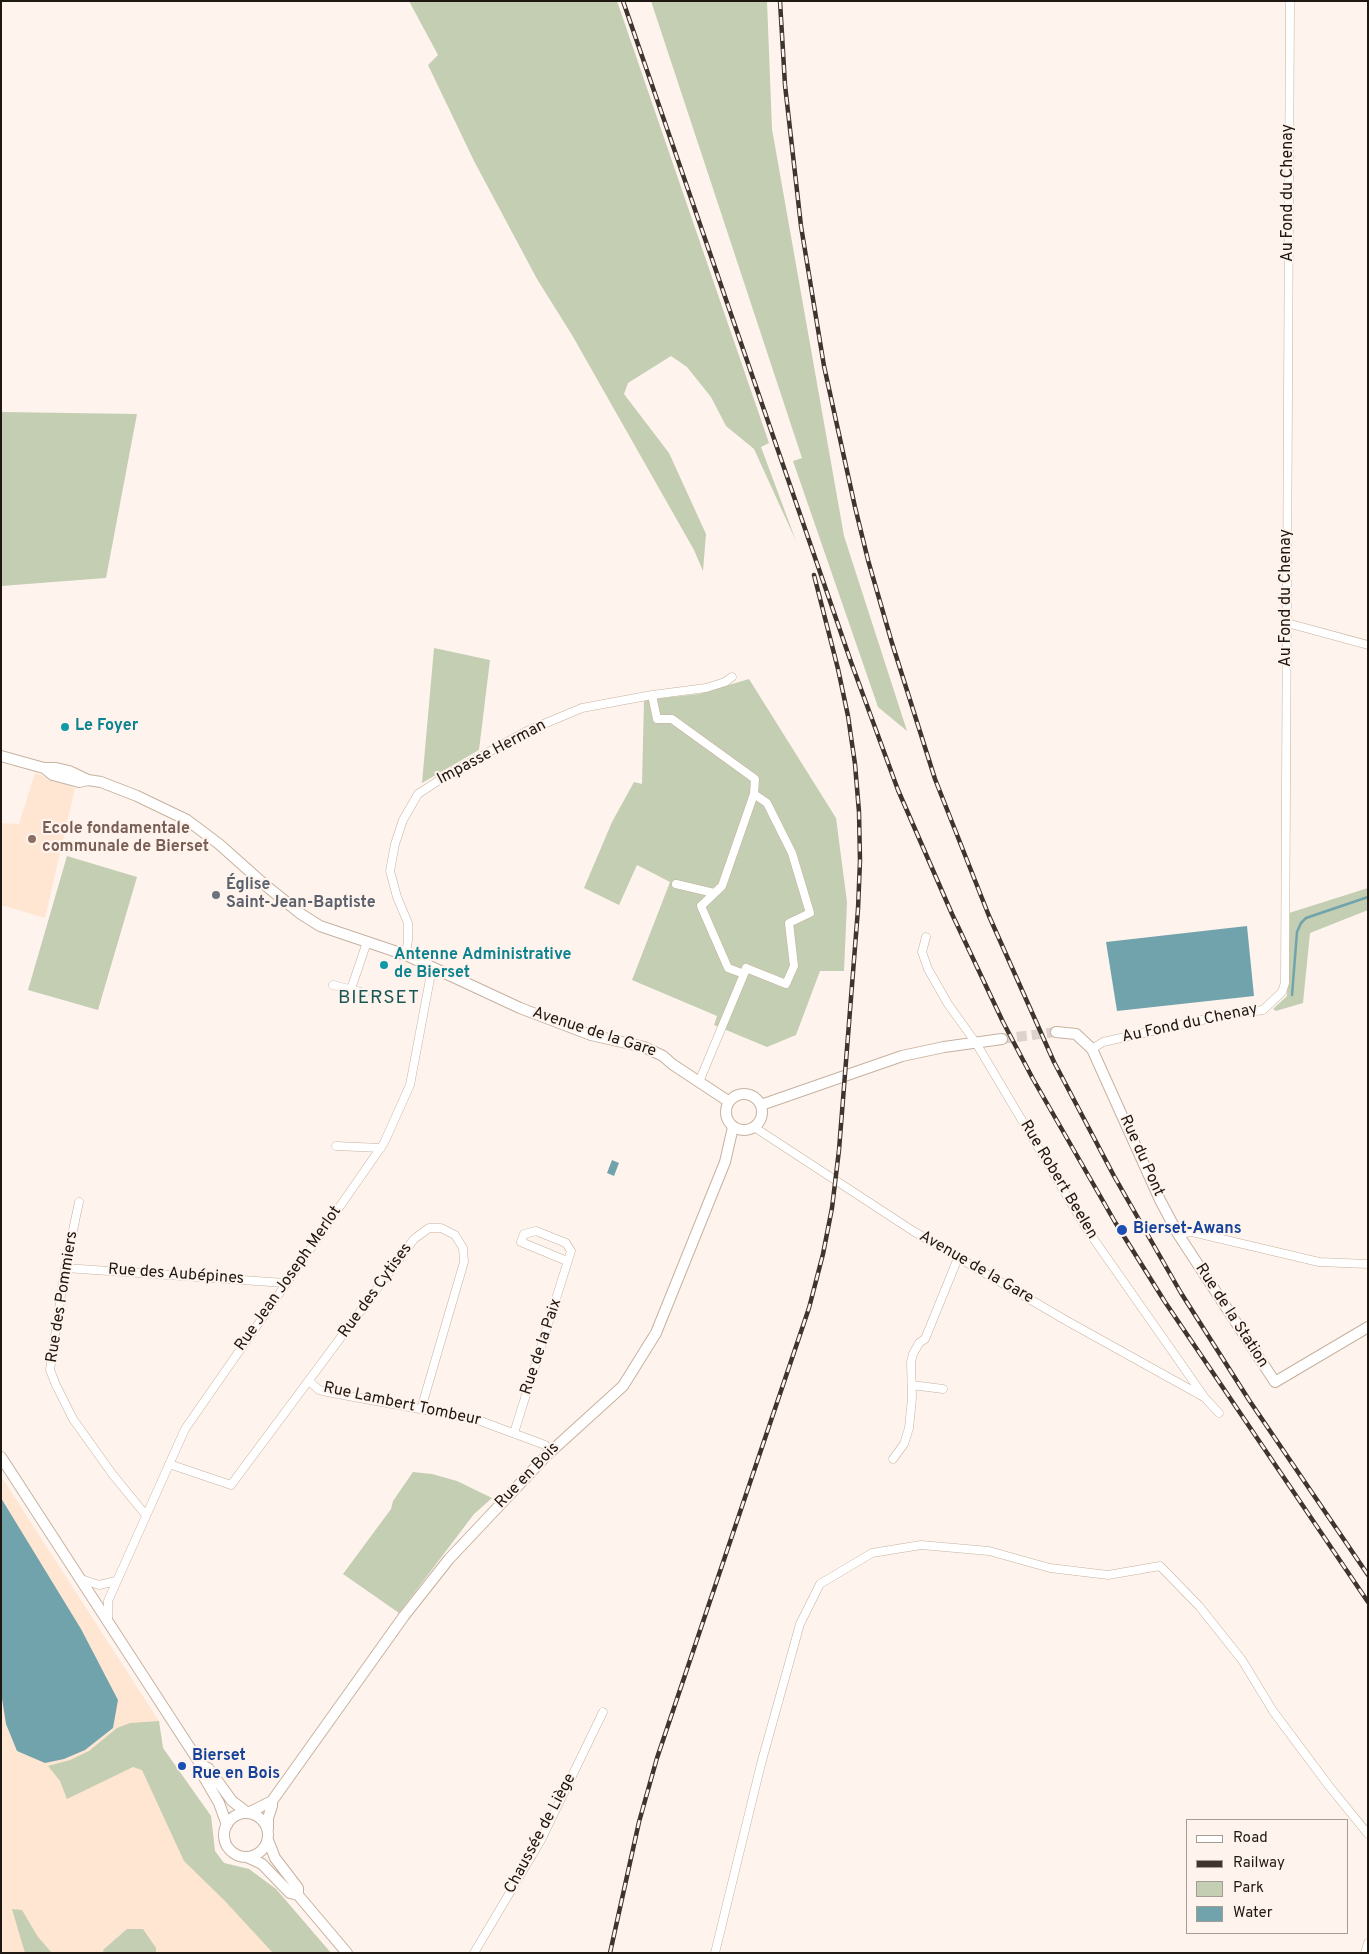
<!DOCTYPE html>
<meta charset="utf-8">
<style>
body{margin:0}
#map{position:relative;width:1369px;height:1954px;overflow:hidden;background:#fef4ed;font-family:Overpass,sans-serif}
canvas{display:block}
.frame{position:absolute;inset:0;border:2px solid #1f1711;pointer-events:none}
.legend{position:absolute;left:1186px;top:1819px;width:162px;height:115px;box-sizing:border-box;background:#fef4ed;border:1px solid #a59c95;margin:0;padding:6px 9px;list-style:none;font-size:15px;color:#1f1711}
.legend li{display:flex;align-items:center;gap:10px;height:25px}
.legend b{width:25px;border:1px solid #a59c95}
</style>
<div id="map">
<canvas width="1369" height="1954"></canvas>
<div class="frame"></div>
<ul class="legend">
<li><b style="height:6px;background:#fff"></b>Road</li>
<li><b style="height:6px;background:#3e352f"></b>Railway</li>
<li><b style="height:14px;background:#c3ceb2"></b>Park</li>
<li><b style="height:14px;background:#71a3ac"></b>Water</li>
</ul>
</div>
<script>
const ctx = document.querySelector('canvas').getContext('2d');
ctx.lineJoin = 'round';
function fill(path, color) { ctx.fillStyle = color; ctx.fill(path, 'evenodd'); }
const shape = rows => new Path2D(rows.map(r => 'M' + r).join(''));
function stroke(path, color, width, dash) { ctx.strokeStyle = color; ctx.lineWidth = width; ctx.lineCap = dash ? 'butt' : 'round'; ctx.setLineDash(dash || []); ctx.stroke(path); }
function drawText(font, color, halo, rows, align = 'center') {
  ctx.font = font + ' Overpass,sans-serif'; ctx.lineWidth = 4; ctx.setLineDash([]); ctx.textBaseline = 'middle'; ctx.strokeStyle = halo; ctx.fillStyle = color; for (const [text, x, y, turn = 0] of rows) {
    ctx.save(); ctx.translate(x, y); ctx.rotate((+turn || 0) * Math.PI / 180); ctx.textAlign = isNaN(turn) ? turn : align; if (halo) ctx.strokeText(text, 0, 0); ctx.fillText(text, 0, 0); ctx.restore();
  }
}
fill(shape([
 [35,773,75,788,45,918,1,905,1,823,19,824],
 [1,1476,159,1721,163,1748,211,1816,215,1851,224,1863,249,1869,276,1889,331,1953,1,1953]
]), '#fee6d3');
fill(shape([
 [409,1,617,1,769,443,761,447,796,541,754,449,726,426,711,397,687,367,671,356,628,383,624,394,669,453,706,534,703,571,694,550,572,335,537,279,474,161,428,65,438,55],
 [651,1,767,1,772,129,844,536,907,731,878,707,793,461,802,458],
 [1,412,137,414,106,578,1,586],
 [434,648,490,660,479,750,422,783],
 [749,679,836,818,847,902,844,971,820,971,796,1035,767,1047,714,1025,717,1016,632,980,670,882,637,865,619,905,584,888,612,822,634,782,642,784,644,700,699,694],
 [67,856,137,877,98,1010,28,990],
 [1368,888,1368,910,1310,933,1303,1003,1276,1011,1273,1009,1287,996,1289,913],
 [413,1472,432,1474,457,1481,492,1498,474,1514,399,1613,343,1574,391,1509,393,1501],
 [159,1721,163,1748,211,1816,215,1851,224,1863,249,1869,276,1889,331,1953,273,1953,224,1900,184,1861,142,1770,133,1767,67,1799,60,1781,48,1766,70,1760,89,1751,117,1728,130,1723],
 [12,1909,22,1910,38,1937,52,1953,25,1953],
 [127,1929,143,1929,156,1948,156,1953,104,1953,103,1950]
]), '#c3ceb2');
fill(shape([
 [1247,926,1254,996,1117,1011,1106,942],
 [612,1160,619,1163,614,1176,607,1173],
 [1,1498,81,1629,118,1700,113,1728,85,1750,64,1759,45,1763,17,1751,6,1724,1,1692]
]), '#71a3ac');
stroke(shape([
 [1292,995,1297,932,1301,923,1306,918,1368,897]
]), '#71a3ac', 2.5);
stroke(shape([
 [1002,1039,1056,1032]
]), '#ddd3cc', 10, [10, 5]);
const street = shape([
 [1287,623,1368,645],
 [652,695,657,719,672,719,755,779,754,794,767,803,792,853,810,913,789,923,794,966,786,984,746,968,744,974,728,968,701,906,722,886,754,794],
 [676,884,714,893],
 [926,937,922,952,928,969,948,1004,976,1043,1086,1228,1205,1398,1219,1413],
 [406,955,408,940,408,923,397,897,390,871,395,844,403,820,418,794,447,775,527,731,582,708,652,695,706,688,725,682,732,677],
 [333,985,365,993],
 [351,989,367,942],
 [1092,1049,1103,1042,1220,1016,1263,1010,1282,992,1285,983,1290,1],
 [699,1082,744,974],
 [754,1127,913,1231,1067,1321,1202,1396],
 [336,1146,381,1148],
 [79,1202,65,1268,50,1370,56,1385,73,1419,113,1475,145,1514],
 [1178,1234,1192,1232,1319,1262,1368,1264],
 [65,1268,286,1283],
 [309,1381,319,1390,332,1393,475,1419,545,1445,551,1451],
 [912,1385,943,1389],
 [514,1433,571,1251,566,1243,536,1231,524,1234,521,1242,567,1261],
 [893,1459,904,1444,909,1428,912,1398,911,1362,913,1354,919,1343,925,1339,958,1258],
 [169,1464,231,1485,414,1239,429,1228,441,1228,455,1235,463,1248,464,1262,421,1409],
 [81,1579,99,1585,116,1581],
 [108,1621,108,1601,185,1429,384,1143,410,1085,432,968],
 [474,1953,541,1840,603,1712],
 [715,1953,761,1764,800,1624,820,1584,872,1553,921,1545,989,1551,1050,1568,1108,1575,1160,1566,1199,1606,1242,1660,1273,1711,1329,1786,1368,1834],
 [1365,1953,1368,1943]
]);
const secondary = shape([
 [1,756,44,768,56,768,69,771,88,780,101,782,137,796,187,820,219,844,265,885,301,914,320,926,406,955,520,1008,591,1035,644,1047,663,1056,672,1064,728,1101],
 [44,768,53,775,79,782,88,780],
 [1056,1032,1076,1034,1092,1049,1160,1200,1178,1234,1275,1382,1368,1327],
 '726 1112a18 18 0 1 1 36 0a18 18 0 1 1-36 0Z',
 [761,1105,902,1056,944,1047,1002,1039],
 [1,1457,201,1765,201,1772,219,1803,227,1825],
 [201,1765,208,1768,232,1801,248,1813],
 [248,1813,272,1801,404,1616,449,1559,547,1455,623,1386,656,1333,725,1162,733,1127],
 '224 1835a22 22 0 1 1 44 0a22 22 0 1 1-44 0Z',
 [268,1829,268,1818,272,1806,272,1801],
 [268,1840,275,1858,298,1888,298,1895,347,1953],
 [247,1857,262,1864,290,1893,298,1895]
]);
stroke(street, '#c7b19f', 9);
stroke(secondary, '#c7b19f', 12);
stroke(street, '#fff', 8);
stroke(secondary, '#fff', 10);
const rail = shape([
 [623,1,851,662,898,790,952,914,1003,1022,1033,1079,1115,1222,1165,1302,1368,1602],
 [780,1,785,85,801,226,824,366,855,507,868,560,892,643,935,779,989,916,1054,1062,1114,1176,1181,1293,1249,1400,1368,1575],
 [610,1953,639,1822,657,1758,809,1308,823,1254,832,1208,839,1150,858,909,860,861,859,812,855,764,848,716,838,669,814,575]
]);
stroke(rail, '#3e352f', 4.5);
stroke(rail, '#fef4ed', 2.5, [8]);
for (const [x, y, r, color] of [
 [65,727,5,"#0f9aa8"],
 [32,839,5,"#8d6e63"],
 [216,895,5,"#6b7280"],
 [384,965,5,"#0f9aa8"],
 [1122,1230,6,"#1a4fb4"],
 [182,1766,5,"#1a4fb4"]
]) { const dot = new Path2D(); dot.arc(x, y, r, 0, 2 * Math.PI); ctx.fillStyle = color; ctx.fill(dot); stroke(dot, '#fef4ed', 2); }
drawText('16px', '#1f1711', '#fef4ed', [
 ["Au Fond du Chenay",1289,193,-90],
 ["Au Fond du Chenay",1287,598,-90],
 ["Impasse Herman",492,753,-28],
 ["Au Fond du Chenay",1190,1024,-12],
 ["Avenue de la Gare",594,1033,18],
 ["Rue du Pont",1141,1156,66],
 ["Rue Robert Beelen",1058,1180,59],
 ["Avenue de la Gare",976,1268,30],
 ["Rue des Aubépines",176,1275,4],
 ["Rue Jean Joseph Merlot",289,1279,-55],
 ["Rue des Cytises",376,1291,-54],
 ["Rue des Pommiers",63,1297,-81],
 ["Rue de la Station",1231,1316,57],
 ["Rue de la Paix",542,1347,-72],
 ["Rue Lambert Tombeur",402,1405,12],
 ["Rue en Bois",528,1476,-46],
 ["Chaussée de Liège",541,1834,-62]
]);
drawText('bold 16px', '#0d838f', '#fef4ed', [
 ["Le Foyer",75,727],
 ["Antenne Administrative",394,956],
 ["de Bierset",394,974]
], 'left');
drawText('bold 16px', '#785e54', '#fef4ed', [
 ["Ecole fondamentale",42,830],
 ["communale de Bierset",42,848]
], 'left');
drawText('bold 16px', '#5b616d', '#fef4ed', [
 ["Église",226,886],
 ["Saint-Jean-Baptiste",226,904]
], 'left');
drawText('bold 16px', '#164399', '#fef4ed', [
 ["Bierset-Awans",1133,1230],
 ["Bierset",192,1757],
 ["Rue en Bois",192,1775]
], 'left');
ctx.letterSpacing = '1px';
drawText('19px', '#195554', '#fef4ed', [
 ["BIERSET",379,999]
]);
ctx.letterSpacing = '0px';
</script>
